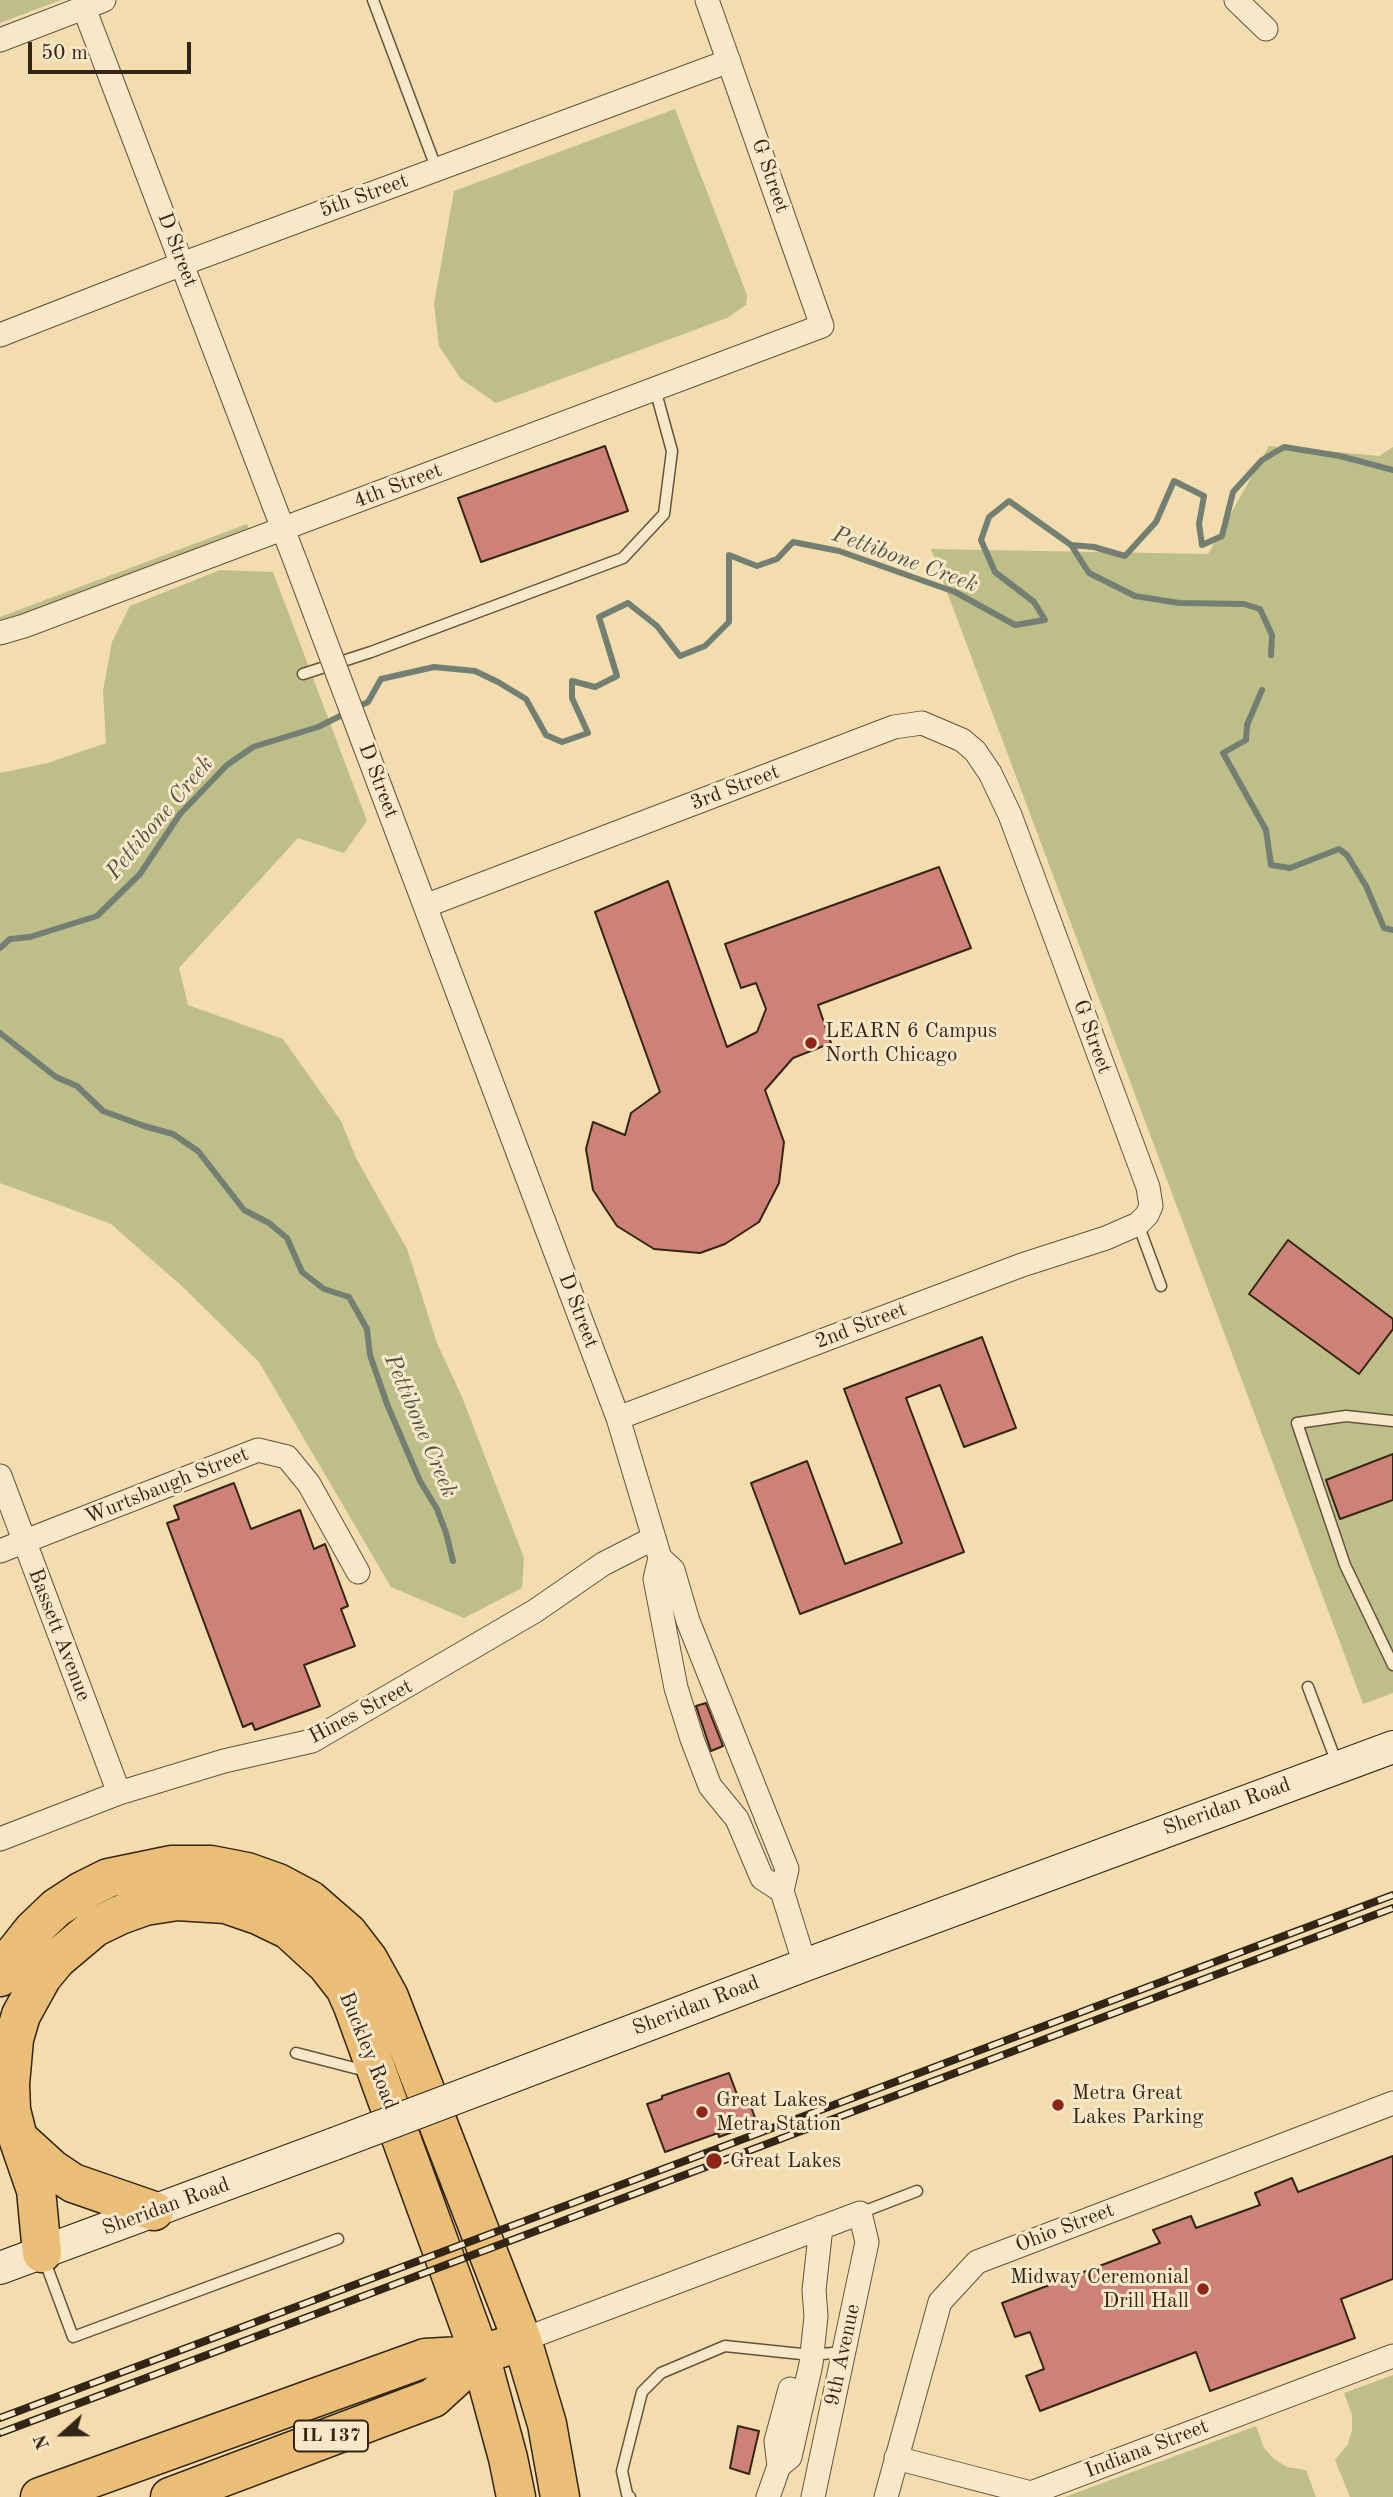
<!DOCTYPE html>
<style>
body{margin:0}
#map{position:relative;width:1393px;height:2497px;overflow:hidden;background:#f3dcad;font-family:"Old Standard TT",serif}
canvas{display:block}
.north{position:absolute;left:28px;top:2399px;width:70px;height:70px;-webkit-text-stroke:5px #f7e8ca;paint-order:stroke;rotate:249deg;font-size:19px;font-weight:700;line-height:28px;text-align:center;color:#332516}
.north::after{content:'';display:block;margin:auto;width:24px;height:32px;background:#332516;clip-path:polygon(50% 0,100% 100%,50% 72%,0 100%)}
.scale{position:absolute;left:28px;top:42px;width:163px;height:32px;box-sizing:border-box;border:4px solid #332516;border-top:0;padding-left:9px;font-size:21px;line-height:24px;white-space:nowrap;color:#332516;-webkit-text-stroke:5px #f7e8ca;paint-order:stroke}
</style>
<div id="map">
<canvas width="1393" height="2497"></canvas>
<div class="north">N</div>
<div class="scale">50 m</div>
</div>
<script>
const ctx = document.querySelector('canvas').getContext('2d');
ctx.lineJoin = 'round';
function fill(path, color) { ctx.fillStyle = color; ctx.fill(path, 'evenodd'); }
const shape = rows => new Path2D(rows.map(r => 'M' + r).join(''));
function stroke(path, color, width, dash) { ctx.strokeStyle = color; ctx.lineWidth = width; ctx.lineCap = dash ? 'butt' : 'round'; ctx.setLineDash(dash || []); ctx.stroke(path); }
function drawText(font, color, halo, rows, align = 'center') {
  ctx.font = font + ' "Old Standard TT",serif'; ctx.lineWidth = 6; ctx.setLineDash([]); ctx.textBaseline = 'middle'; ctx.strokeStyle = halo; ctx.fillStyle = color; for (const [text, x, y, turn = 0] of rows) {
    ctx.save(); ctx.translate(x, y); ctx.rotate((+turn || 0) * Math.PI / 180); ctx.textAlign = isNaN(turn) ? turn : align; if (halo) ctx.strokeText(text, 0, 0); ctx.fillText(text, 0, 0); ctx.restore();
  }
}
fill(shape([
 [0,0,61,0,0,23],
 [675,109,747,295,746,305,727,318,496,403,461,379,439,346,434,304,454,191],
 [1269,446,1379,456,1393,447,1393,1693,1363,1704,931,549,1208,554],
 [247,524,249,529,245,531,0,626,0,617],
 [220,570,273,572,367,821,344,853,298,838,179,968,188,1005,283,1039,341,1121,356,1158,407,1249,437,1343,462,1397,524,1558,522,1588,464,1618,391,1587,259,1362,184,1288,111,1224,0,1183,0,773,48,763,106,743,103,691,112,642,130,606],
 [1393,2375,1393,2497,1350,2497,1335,2460,1348,2444,1352,2430,1352,2415,1344,2393],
 [1256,2426,1264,2448,1274,2459,1287,2467,1306,2470,1316,2497,1065,2497]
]), '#bebf88');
stroke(shape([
 [1071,545,1094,547,1125,556,1156,522,1174,481,1204,496,1199,524,1202,545,1222,536,1233,492,1262,460,1284,447,1340,456,1393,470],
 [1262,690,1247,725,1246,740,1223,753,1266,830,1271,865,1290,868,1339,849,1347,855,1366,886,1384,928,1393,930],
 [356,708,368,702,381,679,434,667,475,671,498,682,526,699,546,735,562,742,588,733,572,698,572,681,595,687,617,676,599,617,628,603,657,626,680,656,705,646,729,622,729,555,757,566,777,559,793,542,839,551,955,592,1015,625,1045,620,1034,602,995,572,981,540,989,517,1009,501,1071,545,1089,573,1135,596,1179,603,1244,604,1260,609,1272,635,1271,655],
 [0,948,10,939,30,937,97,916,140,874,180,814,227,765,253,747,318,727,346,713],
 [0,1033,56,1077,77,1086,103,1111,144,1126,173,1134,198,1151,244,1210,269,1223,287,1238,302,1272,324,1289,349,1297,367,1329,370,1355,387,1404,420,1481,437,1509,446,1533,453,1561]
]), '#727f72', 6);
const building = shape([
 [605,446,628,511,481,562,458,498,605,446],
 [939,867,971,948,818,1005,831,1043,793,1058,765,1090,784,1142,779,1183,759,1222,725,1244,700,1253,654,1249,617,1226,593,1190,586,1149,593,1122,625,1135,631,1113,660,1092,595,912,668,881,727,1047,757,1032,766,1009,756,983,741,988,725,944,939,867],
 [1288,1240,1393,1319,1393,1329,1359,1374,1249,1294,1288,1240],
 [982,1337,1016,1428,964,1447,940,1385,906,1398,964,1552,800,1614,751,1483,807,1461,845,1564,902,1543,844,1389,982,1337],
 [1393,1454,1393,1500,1340,1519,1326,1480,1393,1454],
 [234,1483,251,1529,300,1510,314,1549,325,1544,348,1606,341,1609,355,1646,304,1665,320,1706,255,1730,252,1723,243,1727,167,1523,179,1519,174,1506,234,1483],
 [706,1703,723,1746,711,1751,696,1706,706,1703],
 [729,2073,738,2097,746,2094,757,2123,719,2137,718,2133,665,2152,647,2104,662,2099,662,2096,729,2073],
 [1393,2156,1393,2279,1341,2299,1355,2338,1210,2391,1196,2352,1040,2411,1026,2376,1044,2369,1030,2332,1015,2337,1002,2303,1160,2243,1153,2230,1191,2216,1196,2228,1260,2205,1255,2193,1292,2178,1298,2192,1393,2156],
 [738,2426,759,2431,749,2474,730,2468,738,2426]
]);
fill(building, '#ce8176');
stroke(building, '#332516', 2);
const lane = shape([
 [373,0,437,170],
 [303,674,371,652,623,558,664,514,672,451,655,389],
 [1138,1224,1161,1286],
 [1393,1421,1346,1416,1297,1423,1345,1565,1393,1665],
 [1308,1687,1338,1766],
 [296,2053,366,2071],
 [860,2213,917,2191],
 [44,2259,73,2337,338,2239],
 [630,2497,627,2494,622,2471,642,2392,661,2373,725,2346,811,2355,843,2352]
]);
const street = shape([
 [1236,0,1266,29],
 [84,8,296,563],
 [0,40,104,0],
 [0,335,182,264,729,61],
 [0,633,24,626,822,326,707,0],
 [396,829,618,1418,660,1558,655,1579,676,1688,692,1739,710,1786,737,1819,762,1878,782,1891],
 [425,906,894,727,922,723,962,740,975,751,990,773,1010,815,1148,1187,1151,1206,1147,1215,1138,1224,1106,1238,1022,1265,618,1418],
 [0,1476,119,1793],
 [0,1551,258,1450,287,1457,309,1484,358,1572],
 [660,1558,673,1570,688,1621,787,1869,782,1891,805,1965],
 [0,1839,119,1793,224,1761,312,1741,535,1611,603,1564,654,1538],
 [522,2340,860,2213,867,2242,813,2497],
 [896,2458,1031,2493,1393,2356],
 [779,2466,790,2457,811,2364,816,2316,814,2290,821,2227],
 [768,2497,779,2466,776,2441,790,2389],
 [886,2497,940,2302,977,2262,1393,2103]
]);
const secondary = shape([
 [495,2083,805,1965,1393,1747],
 [0,2268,334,2144]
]);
const highway = shape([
 [0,1977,14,1954,33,1930,56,1908,82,1891,108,1878,171,1865,211,1865,247,1872,278,1883,310,1900,348,1933,368,1959,389,1997,522,2340,547,2424,560,2497],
 [19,2139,52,2169,73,2183,154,2211],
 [42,2253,36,2190,18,2138,11,2110,10,2084,14,2039,21,2015,42,1977,57,1959,95,1927,120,1915,145,1906,177,1901,226,1904,258,1915,289,1930,327,1965,345,1988,353,2006,480,2355,508,2458,516,2497],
 [40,2497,425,2358,480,2355,504,2347],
 [170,2497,433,2398,480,2355]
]);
stroke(lane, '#63533c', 13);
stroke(street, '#63533c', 25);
stroke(secondary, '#332516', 34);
stroke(highway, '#332516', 41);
stroke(lane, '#f7e8ca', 10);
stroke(street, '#f7e8ca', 23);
stroke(secondary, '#f7e8ca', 32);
stroke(highway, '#eabe76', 38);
const rail = shape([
 [0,2418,1393,1895],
 [0,2433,1393,1908]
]);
stroke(rail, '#332516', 8);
stroke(rail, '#f7e8ca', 5, [16]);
const streetBridge = shape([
 [296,563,396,829]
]);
const secondaryBridge = shape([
 [334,2144,495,2083]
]);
stroke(streetBridge, '#63533c', 25, []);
stroke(secondaryBridge, '#332516', 34, []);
stroke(streetBridge, '#f7e8ca', 23);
stroke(secondaryBridge, '#f7e8ca', 32);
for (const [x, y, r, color] of [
 [811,1043,7,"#8f2418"],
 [1058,2105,7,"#8f2418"],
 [702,2112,7,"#8f2418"],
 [714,2161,9,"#8f2418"],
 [1203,2289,7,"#8f2418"]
]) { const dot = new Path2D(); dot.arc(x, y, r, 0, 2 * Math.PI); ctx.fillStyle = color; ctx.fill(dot); stroke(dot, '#f7e8ca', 2.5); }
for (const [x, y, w] of [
 [331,2436,74]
]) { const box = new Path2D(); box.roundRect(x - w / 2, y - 15.5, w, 31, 5); ctx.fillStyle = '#f7e8ca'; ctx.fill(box); stroke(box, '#332516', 2); }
drawText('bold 19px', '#332516', null, [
 ["IL 137",331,2436]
]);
drawText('21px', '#332516', '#f7e8ca', [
 ["G Street",770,176,71],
 ["5th Street",364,196,-20],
 ["D Street",177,250,69],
 ["4th Street",398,486,-21],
 ["D Street",378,781,69],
 ["3rd Street",735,788,-21],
 ["G Street",1092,1037,70],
 ["D Street",578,1311,69],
 ["2nd Street",861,1326,-21],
 ["Wurtsbaugh Street",167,1486,-22],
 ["Bassett Avenue",59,1635,69],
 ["Hines Street",361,1712,-28],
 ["Sheridan Road",1227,1807,-20],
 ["Sheridan Road",696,2006,-21],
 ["Buckley Road",368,2051,68],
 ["Sheridan Road",166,2207,-20],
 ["Ohio Street",1065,2228,-21],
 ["9th Avenue",843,2355,-78],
 ["Indiana Street",1147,2449,-21]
]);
drawText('21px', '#332516', '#f7e8ca', [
 ["LEARN 6 Campus",825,1031],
 ["North Chicago",825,1055],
 ["Metra Great",1072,2093],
 ["Lakes Parking",1072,2117],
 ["Great Lakes",716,2100],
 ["Metra Station",716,2124],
 ["Great Lakes",730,2161],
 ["Midway Ceremonial",1189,2277,"right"],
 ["Drill Hall",1189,2301,"right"]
], 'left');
drawText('italic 23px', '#525244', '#f7e8ca', [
 ["Pettibone Creek",905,560,20],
 ["Pettibone Creek",160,818,-50],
 ["Pettibone Creek",420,1426,67]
]);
</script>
